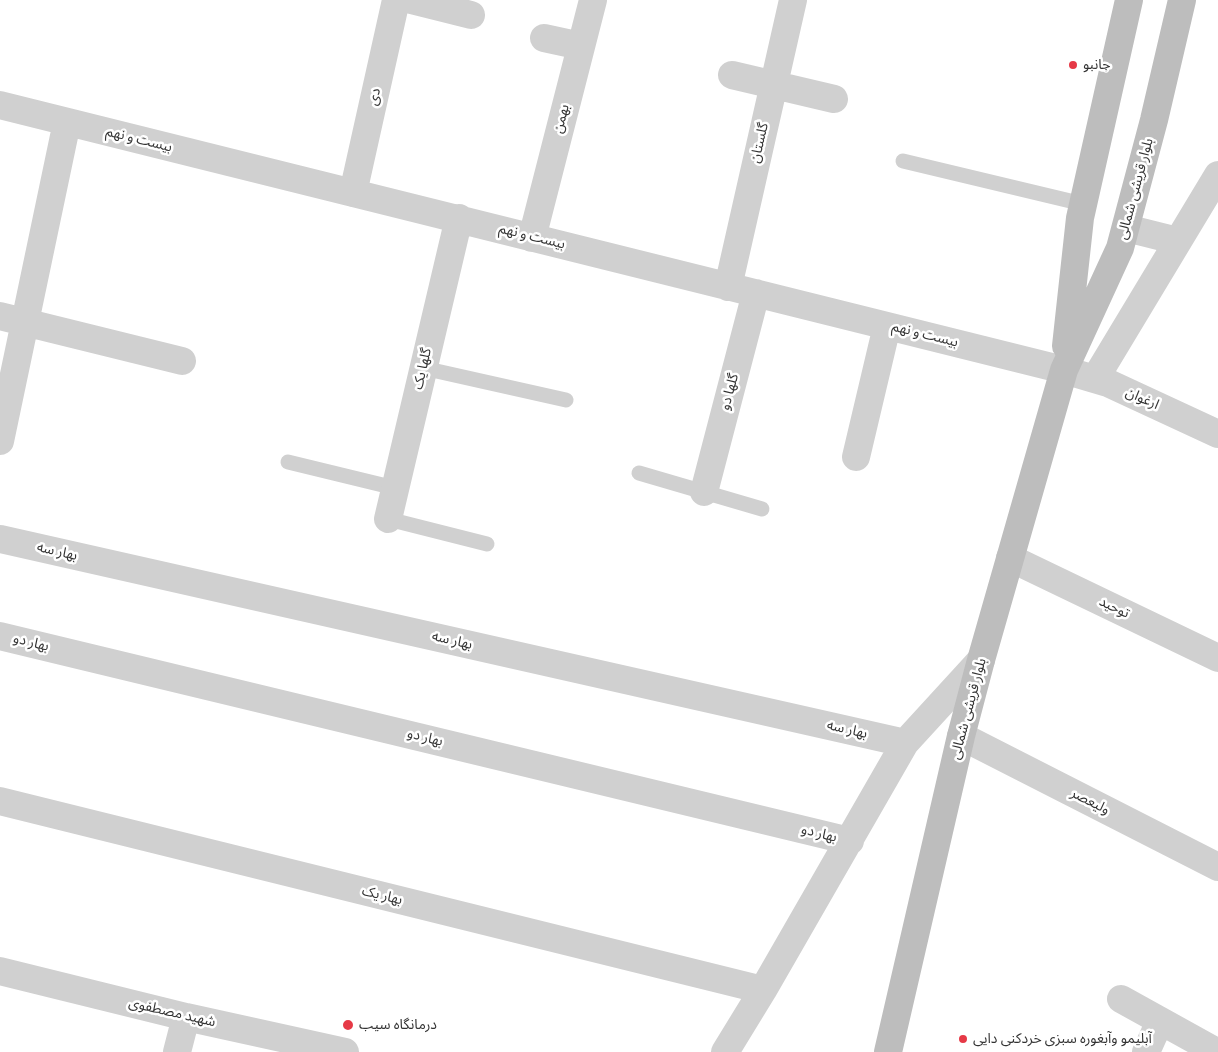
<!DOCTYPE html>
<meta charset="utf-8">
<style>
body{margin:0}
canvas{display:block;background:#fff}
</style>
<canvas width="1218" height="1052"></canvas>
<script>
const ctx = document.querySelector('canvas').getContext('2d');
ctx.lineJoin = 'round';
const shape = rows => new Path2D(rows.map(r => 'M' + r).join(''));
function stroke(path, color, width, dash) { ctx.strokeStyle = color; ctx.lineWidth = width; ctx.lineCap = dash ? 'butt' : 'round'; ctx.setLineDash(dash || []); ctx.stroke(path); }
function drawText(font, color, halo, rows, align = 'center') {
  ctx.font = font + ' "Roboto Condensed","Noto Sans Arabic",sans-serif'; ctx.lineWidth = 5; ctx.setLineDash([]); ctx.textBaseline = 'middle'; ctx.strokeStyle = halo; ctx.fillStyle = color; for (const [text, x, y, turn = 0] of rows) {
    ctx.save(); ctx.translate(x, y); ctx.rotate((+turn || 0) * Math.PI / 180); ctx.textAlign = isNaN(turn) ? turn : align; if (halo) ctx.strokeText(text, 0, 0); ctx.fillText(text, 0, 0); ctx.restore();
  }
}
stroke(shape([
 [903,161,1083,204],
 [423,368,566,400],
 [288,462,395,488],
 [639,473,762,509],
 [388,519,487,544]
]), '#d0d0d0', 15);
stroke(shape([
 [411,0,471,15],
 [544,38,581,46],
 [732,75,834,99],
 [0,105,1064,370,1108,383,1218,434],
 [353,193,396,0],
 [1126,228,1178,241],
 [532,238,593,0],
 [728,287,793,0],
 [0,316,182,361],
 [1095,379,1218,175],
 [0,441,67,122],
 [856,457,887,326],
 [704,492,756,293],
 [388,519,459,218],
 [0,539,905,743],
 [1010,558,1218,658],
 [0,636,850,841],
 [961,736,1218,867],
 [0,801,763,990],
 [0,971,186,1017,345,1052],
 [1121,999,1215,1051],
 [177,1052,186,1017],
 [725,1052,763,990,905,743,981,660],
 [1146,1052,1160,1021]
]), '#d0d0d0', 28);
stroke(shape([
 [1066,346,1080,218,1129,0],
 [888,1052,961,736,981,660,1064,370,1120,248,1154,120,1182,0]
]), '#bdbdbd', 28);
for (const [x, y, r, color] of [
 [1073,65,5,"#e63946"],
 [348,1025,6,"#e63946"],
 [963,1039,5,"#e63946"]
]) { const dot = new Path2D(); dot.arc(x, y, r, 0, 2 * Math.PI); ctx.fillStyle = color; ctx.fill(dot); stroke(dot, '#fff', 2); }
drawText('14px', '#333', '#fff', [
 ["جانبو",1083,65],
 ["درمانگاه سیب",359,1025],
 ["آبلیمو وآبغوره سبزی خردکنی دایی",973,1039]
], 'left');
drawText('14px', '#333', '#fff', [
 ["دی",375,97,-77],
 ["بهمن",562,119,-76],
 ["بیست و نهم",139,140,14],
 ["گلستان",760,143,-77],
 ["بلوار قریشی شمالی",1136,189,-75],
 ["بیست و نهم",532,237,14],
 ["بیست و نهم",925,335,14],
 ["گلها یک",423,369,-77],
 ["گلها دو",730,392,-75],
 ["ارغوان",1142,399,24],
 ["بهار سه",57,552,13],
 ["توحید",1114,608,26],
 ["بهار سه",452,641,13],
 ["بهار دو",31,643,14],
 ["بلوار قریشی شمالی",969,709,-75],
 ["بهار سه",847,730,13],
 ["بهار دو",425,738,14],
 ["ولیعصر",1090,802,27],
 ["بهار دو",819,834,14],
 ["بهار یک",382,896,14],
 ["شهید مصطفوی",172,1013,13]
]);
</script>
